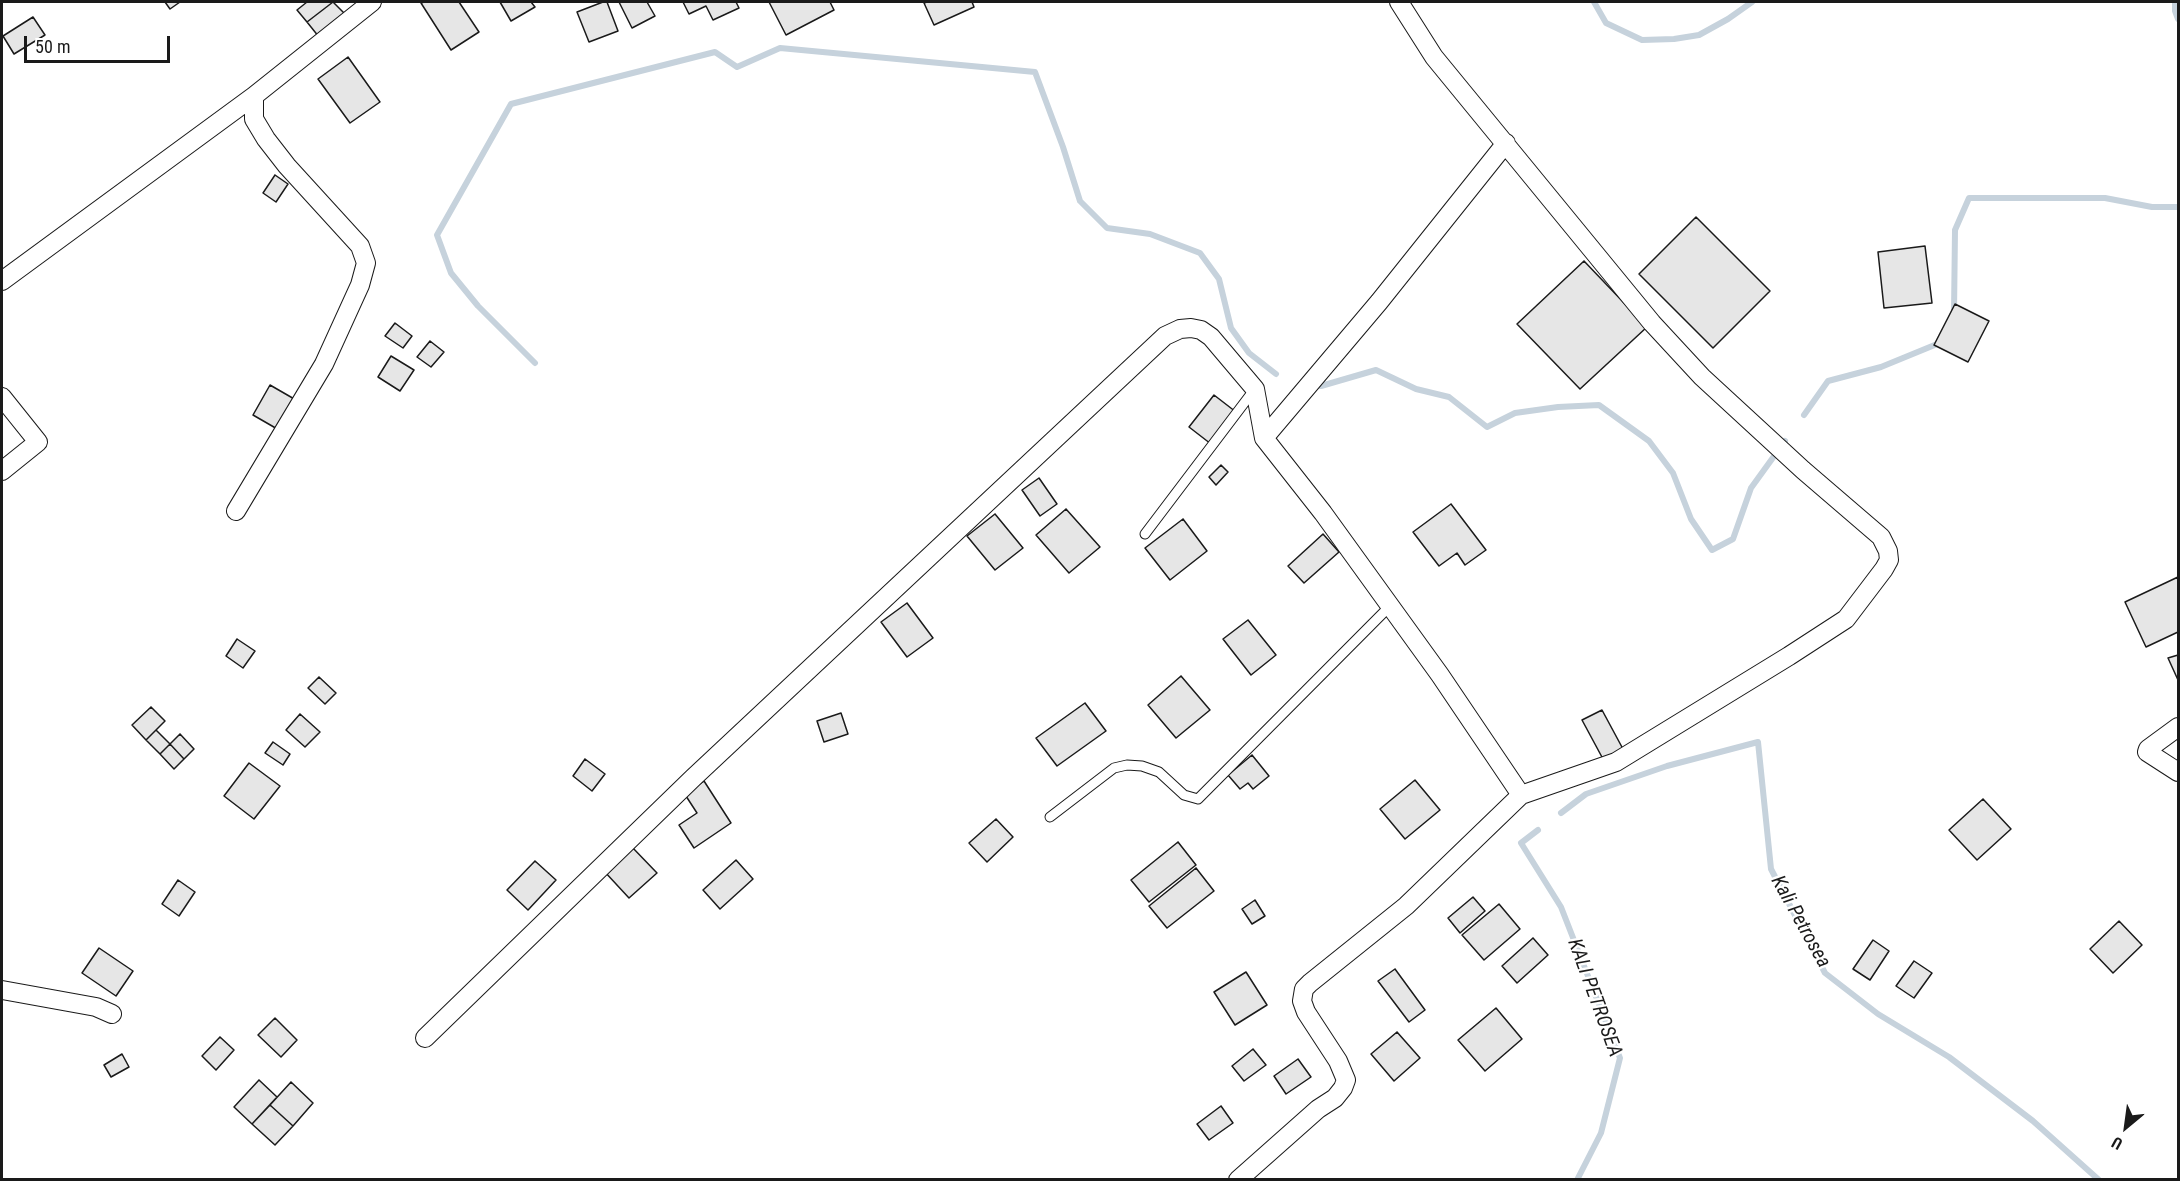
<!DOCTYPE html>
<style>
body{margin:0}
#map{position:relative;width:2180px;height:1181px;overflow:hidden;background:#fff;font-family:"Roboto Condensed",sans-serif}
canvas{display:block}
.frame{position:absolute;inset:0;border:3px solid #1a1a1a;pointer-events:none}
.north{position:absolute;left:2096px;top:1097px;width:60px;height:60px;-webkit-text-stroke:4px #fff;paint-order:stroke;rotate:209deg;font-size:16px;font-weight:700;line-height:24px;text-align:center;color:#1a1a1a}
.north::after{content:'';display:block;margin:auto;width:21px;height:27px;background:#1a1a1a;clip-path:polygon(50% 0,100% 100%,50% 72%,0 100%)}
.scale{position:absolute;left:24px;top:36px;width:146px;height:27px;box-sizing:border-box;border:3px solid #1a1a1a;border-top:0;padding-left:8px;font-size:18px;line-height:21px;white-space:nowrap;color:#1a1a1a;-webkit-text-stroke:4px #fff;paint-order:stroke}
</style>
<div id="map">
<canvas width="2180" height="1181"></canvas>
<div class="frame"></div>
<div class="north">U</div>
<div class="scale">50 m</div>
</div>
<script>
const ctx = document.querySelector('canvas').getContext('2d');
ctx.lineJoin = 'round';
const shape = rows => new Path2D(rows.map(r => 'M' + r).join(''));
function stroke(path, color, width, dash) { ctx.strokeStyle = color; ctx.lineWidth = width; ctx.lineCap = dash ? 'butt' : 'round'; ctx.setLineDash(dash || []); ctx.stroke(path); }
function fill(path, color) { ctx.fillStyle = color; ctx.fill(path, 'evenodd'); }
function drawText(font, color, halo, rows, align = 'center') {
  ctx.font = font + ' "Roboto Condensed",sans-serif'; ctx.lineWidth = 4.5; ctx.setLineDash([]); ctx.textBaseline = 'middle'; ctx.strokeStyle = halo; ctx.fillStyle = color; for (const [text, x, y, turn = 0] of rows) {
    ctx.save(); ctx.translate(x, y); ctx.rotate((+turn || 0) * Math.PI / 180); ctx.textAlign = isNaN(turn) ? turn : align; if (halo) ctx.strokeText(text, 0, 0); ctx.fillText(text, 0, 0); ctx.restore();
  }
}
stroke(shape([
 [1594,2,1606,23,1642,40,1674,39,1699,35,1728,19,1752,2],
 [2175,2,2175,11,2178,19],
 [1954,313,1955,230,1969,198,2105,198,2152,207,2178,207],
 [535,363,478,306,451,273,437,235,511,104,715,52,737,67,780,48,1035,72,1063,147,1080,201,1107,228,1150,234,1200,253,1219,279,1231,328,1249,353,1276,374],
 [1313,384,1321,386,1376,370,1416,389,1449,397,1487,427,1515,413,1558,407,1599,405,1649,441,1673,473,1691,519,1712,550,1733,539,1751,488,1785,441],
 [1804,415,1828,381,1881,367,1942,342],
 [1561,813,1586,794,1667,766,1758,742,1771,869,1825,973,1878,1014,1949,1057,2033,1121,2099,1180],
 [1538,830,1521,843,1561,907,1620,1058,1601,1133,1577,1180]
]), '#c6d2dc', 6);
const building = shape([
 [165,2,180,2,170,9,165,2],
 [307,2,333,2,307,22,297,10,307,2],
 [333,2,346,15,319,37,307,22,333,2],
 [424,2,459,2,479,32,451,50,421,3,424,2],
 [500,2,531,2,535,7,511,21,500,2],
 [603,2,607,2,618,31,589,42,577,12,603,2],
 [619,2,647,2,655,16,632,28,619,2],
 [683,2,736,2,739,8,713,20,706,6,689,14,683,2],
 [769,2,830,2,834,10,786,35,769,2],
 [927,2,972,2,974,7,934,25,924,3,927,2],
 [33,17,45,35,14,54,3,36,33,17],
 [348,57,380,102,350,123,318,79,348,57],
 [275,175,288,184,276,202,263,193,275,175],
 [1696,217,1770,291,1713,348,1639,274,1696,217],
 [1925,246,1932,303,1884,308,1878,252,1925,246],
 [1584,261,1647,327,1580,389,1517,324,1584,261],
 [1955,304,1989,321,1968,362,1934,345,1955,304],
 [395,323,412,336,403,348,385,336,395,323],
 [430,341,444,352,431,367,417,357,430,341],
 [391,356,414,370,400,391,378,377,391,356],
 [270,385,296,400,279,430,253,415,270,385],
 [1214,395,1236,412,1211,444,1189,427,1214,395],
 [1221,465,1228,472,1216,485,1209,477,1221,465],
 [1039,478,1057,504,1040,516,1022,490,1039,478],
 [1451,504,1486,550,1465,565,1457,553,1439,566,1413,532,1451,504],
 [1066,509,1100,547,1069,573,1036,535,1066,509],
 [995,514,1023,548,995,570,967,536,995,514],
 [1183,519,1207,551,1170,580,1145,548,1183,519],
 [1323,534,1339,552,1304,583,1288,566,1323,534],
 [2178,577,2178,632,2146,647,2125,602,2178,577],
 [907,603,933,638,907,657,881,622,907,603],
 [1248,620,1276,655,1251,675,1223,639,1248,620],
 [237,639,255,651,243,668,226,656,237,639],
 [2178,655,2178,680,2168,658,2178,655],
 [1181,676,1210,710,1176,738,1148,705,1181,676],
 [319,677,336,693,325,704,308,688,319,677],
 [1085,703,1106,731,1057,766,1036,738,1085,703],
 [151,707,165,721,146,740,132,725,151,707],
 [1602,710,1623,749,1603,759,1582,720,1602,710],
 [841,713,848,734,824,742,817,721,841,713],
 [300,714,320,732,305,747,286,730,300,714],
 [156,730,170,744,160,754,146,740,156,730],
 [180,734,194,749,184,759,170,744,180,734],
 [273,742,290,754,283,765,265,753,273,742],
 [170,744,184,759,174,769,160,754,170,744],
 [1252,755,1269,776,1253,789,1248,783,1240,789,1228,775,1252,755],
 [585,759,605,774,592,791,573,776,585,759],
 [249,763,280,786,254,819,224,796,249,763],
 [1415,780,1440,810,1405,839,1380,809,1415,780],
 [704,781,731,823,694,848,679,825,697,813,684,793,704,781],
 [1983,799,2011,829,1977,860,1949,830,1983,799],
 [996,819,1013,837,987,862,969,843,996,819],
 [1178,842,1196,865,1149,902,1131,880,1178,842],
 [631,846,657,873,629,898,604,871,631,846],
 [736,860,753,879,720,909,703,890,736,860],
 [535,861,556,880,528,910,507,890,535,861],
 [1196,868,1214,891,1167,928,1149,906,1196,868],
 [178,880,195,892,179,916,162,904,178,880],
 [1473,897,1485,911,1460,933,1448,918,1473,897],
 [1255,900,1265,916,1252,924,1242,909,1255,900],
 [1499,904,1520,929,1484,960,1462,935,1499,904],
 [2119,921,2142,945,2113,973,2090,949,2119,921],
 [1533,938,1548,955,1517,983,1502,966,1533,938],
 [1873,940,1889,951,1870,980,1853,969,1873,940],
 [99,948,133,971,116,996,82,973,99,948],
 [1914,961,1932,973,1914,998,1896,986,1914,961],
 [1395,969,1425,1010,1409,1022,1378,981,1395,969],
 [1246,972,1267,1005,1235,1025,1214,992,1246,972],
 [1496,1008,1522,1039,1485,1071,1458,1040,1496,1008],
 [275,1018,297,1040,281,1057,258,1035,275,1018],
 [1397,1032,1420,1058,1394,1081,1371,1054,1397,1032],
 [220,1037,234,1050,216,1070,202,1056,220,1037],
 [1253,1049,1266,1065,1244,1081,1232,1066,1253,1049],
 [122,1054,129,1067,111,1077,104,1065,122,1054],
 [1298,1059,1311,1077,1286,1094,1274,1076,1298,1059],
 [259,1080,277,1097,252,1124,234,1107,259,1080],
 [291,1082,313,1103,293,1126,270,1105,291,1082],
 [270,1105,293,1126,275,1145,252,1124,270,1105],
 [1221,1106,1233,1123,1209,1140,1197,1124,1221,1106]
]);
fill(building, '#e6e6e6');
stroke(building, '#1a1a1a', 1.5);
const service = shape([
 [1145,534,1254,390],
 [1050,817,1114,768,1127,765,1142,766,1159,772,1184,795,1198,799,1389,607]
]);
const minor = shape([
 [2,281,254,96],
 [2,397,38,442,2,471],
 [1264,438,1379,302,1506,143],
 [236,511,324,364,360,285,366,263,360,246,287,166,266,139,254,119,254,96,372,2],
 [2178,727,2148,749,2147,752,2178,772],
 [2,990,96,1007,112,1014],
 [425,1038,693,778,1165,336,1180,329,1191,328,1201,330,1211,337,1255,389,1264,438,1323,513,1440,675,1521,795],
 [1238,1180,1318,1109,1335,1098,1343,1088,1346,1080,1338,1061,1306,1012,1302,1001,1304,989,1310,983,1406,906,1521,795,1616,762,1789,656,1846,619,1884,569,1889,560,1888,551,1881,537,1803,470,1702,377,1652,323,1434,57,1399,2]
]);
stroke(service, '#1a1a1a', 11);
stroke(minor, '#1a1a1a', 20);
stroke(service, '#fff', 9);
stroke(minor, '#fff', 18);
drawText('italic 20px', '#1a1a1a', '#fff', [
 ["Kali Petrosea",1800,922,61],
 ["KALI PETROSEA",1594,998,70]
]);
</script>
